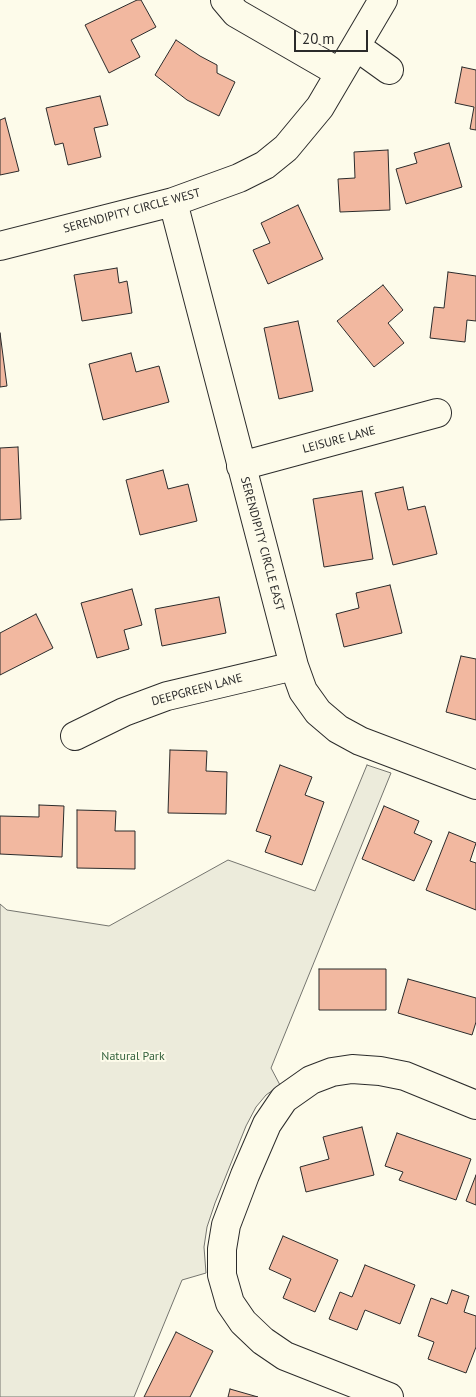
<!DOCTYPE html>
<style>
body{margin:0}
#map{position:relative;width:476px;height:1397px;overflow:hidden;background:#fdfbea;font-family:"PT Sans",sans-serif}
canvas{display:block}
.scale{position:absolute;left:294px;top:30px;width:74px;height:22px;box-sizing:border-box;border:2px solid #2b2b2b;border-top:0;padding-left:6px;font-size:15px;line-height:18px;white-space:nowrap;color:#2b2b2b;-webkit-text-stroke:4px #fdfbea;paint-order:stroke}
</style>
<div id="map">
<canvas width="476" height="1397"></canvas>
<div class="scale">20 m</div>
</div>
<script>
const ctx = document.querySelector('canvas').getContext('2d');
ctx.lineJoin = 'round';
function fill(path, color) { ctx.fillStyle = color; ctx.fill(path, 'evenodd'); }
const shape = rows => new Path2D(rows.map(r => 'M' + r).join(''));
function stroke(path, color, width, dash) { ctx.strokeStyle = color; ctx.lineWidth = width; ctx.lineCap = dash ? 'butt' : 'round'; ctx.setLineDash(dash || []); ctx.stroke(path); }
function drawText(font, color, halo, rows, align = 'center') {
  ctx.font = font + ' "PT Sans",sans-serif'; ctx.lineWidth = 4; ctx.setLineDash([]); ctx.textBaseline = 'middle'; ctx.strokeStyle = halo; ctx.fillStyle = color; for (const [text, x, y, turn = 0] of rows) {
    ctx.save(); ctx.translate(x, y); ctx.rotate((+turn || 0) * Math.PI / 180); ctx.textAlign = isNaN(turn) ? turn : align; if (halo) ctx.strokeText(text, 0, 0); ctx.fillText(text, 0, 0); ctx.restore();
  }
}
const green = shape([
 [367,765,391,773,271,1068,280,1085,266,1095,256,1107,246,1126,215,1203,207,1227,204,1247,206,1273,182,1280,134,1397,0,1397,0,904,7,910,109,926,228,860,315,891,367,765]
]);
fill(green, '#ecebdb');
stroke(green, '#74746e', 1);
const building = shape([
 [137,0,141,0,156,27,131,40,140,57,109,73,85,25,137,0],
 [176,40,200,56,217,65,217,73,235,82,219,116,187,100,155,75,176,40],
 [462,67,476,70,476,130,470,129,474,107,455,103,462,67],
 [100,96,108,125,94,128,101,157,68,165,63,143,55,145,46,108,100,96],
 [5,118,19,171,0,175,0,120,5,118],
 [449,143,462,187,406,204,396,169,417,163,414,153,449,143],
 [388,150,390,210,340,212,338,179,355,178,354,152,388,150],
 [298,205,323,259,268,284,253,250,270,243,261,223,298,205],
 [117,268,119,283,127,281,132,313,82,321,74,275,117,268],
 [448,272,476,276,476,321,467,320,465,342,430,338,434,307,444,308,448,272],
 [383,285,403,310,388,323,404,343,374,367,337,321,383,285],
 [298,321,313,391,279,399,264,328,298,321],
 [0,333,7,386,0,387,0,333],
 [131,353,136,372,159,366,169,402,103,420,89,364,131,353],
 [18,447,21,519,0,520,0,448,18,447],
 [163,470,168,489,188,484,197,521,140,535,126,480,163,470],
 [403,487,408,510,425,506,437,554,393,565,375,493,403,487],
 [362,491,373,559,324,567,313,499,362,491],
 [390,585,402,633,344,647,336,614,359,608,356,593,390,585],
 [132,589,142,625,124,630,129,649,97,658,81,603,132,589],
 [219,597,226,633,162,646,155,609,219,597],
 [36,614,53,648,0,675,0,633,36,614],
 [461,656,476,659,476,720,446,712,461,656],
 [170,750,207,751,206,771,227,772,226,814,168,813,170,750],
 [280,765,312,777,305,795,324,802,302,865,265,852,271,836,256,831,280,765],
 [39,805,64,806,62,857,0,854,0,816,39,817,39,805],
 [384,806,419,821,414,833,432,841,414,881,362,859,384,806],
 [77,810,116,811,115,831,135,831,135,869,77,868,77,810],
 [449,832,476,843,470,861,476,863,476,910,426,890,449,832],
 [319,969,386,969,386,1010,319,1010,319,969],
 [408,979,476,998,476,1022,472,1035,398,1013,408,979],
 [362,1127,374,1175,306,1192,300,1167,329,1159,323,1137,362,1127],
 [397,1133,471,1159,456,1200,399,1180,403,1172,385,1166,397,1133],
 [476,1175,476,1205,466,1201,476,1175],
 [283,1236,338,1260,315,1312,283,1298,291,1279,269,1269,283,1236],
 [365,1265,415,1285,400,1324,365,1310,357,1330,329,1319,340,1292,352,1297,365,1265],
 [452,1290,469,1296,464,1312,476,1316,476,1347,466,1373,428,1359,434,1342,418,1336,431,1298,447,1304,452,1290],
 [176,1332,213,1351,190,1397,144,1397,176,1332],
 [230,1389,258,1397,228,1397,230,1389]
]);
fill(building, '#f2b8a0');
stroke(building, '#2b2b2b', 1);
const minor = shape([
 [225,0,236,13,340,73],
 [357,47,389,70],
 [173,202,294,666,303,691,318,712,338,729,360,741,476,785],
 [0,246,173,202,239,178,265,165,286,148,320,107,383,0],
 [241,466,437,413],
 [75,736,124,712,167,696,294,666],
 [389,1397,285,1356,263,1341,243,1322,230,1303,222,1275,222,1249,226,1225,245,1175,267,1124,284,1099,311,1080,332,1072,352,1069,380,1071,405,1076,476,1105]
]);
stroke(minor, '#2b2b2b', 30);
stroke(minor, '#fdfbea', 28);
drawText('12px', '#2b2b2b', '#fdfbea', [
 ["SERENDIPITY CIRCLE WEST",132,211,-15],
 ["LEISURE LANE",339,440,-15],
 ["SERENDIPITY CIRCLE EAST",262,544,75],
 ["DEEPGREEN LANE",197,690,-15]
]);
drawText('12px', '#34623c', '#fdfbea', [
 ["Natural Park",133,1057]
]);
</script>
